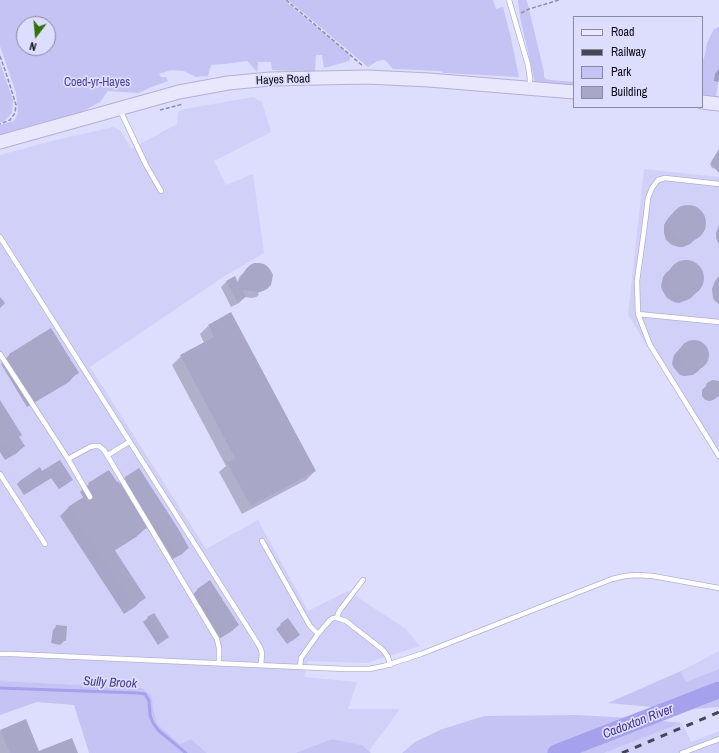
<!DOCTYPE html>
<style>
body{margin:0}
#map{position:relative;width:719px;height:753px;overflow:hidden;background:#ddddfe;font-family:"Archivo Narrow",sans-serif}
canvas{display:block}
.legend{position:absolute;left:573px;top:16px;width:130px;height:92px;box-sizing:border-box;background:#ddddfe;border:1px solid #8989a1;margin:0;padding:5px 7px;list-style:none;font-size:12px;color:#0b0a15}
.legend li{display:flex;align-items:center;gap:8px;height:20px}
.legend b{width:20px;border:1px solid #8989a1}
.north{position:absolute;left:16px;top:16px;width:40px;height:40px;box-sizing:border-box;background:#ddddfe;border:1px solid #8989a1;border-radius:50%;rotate:196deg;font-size:11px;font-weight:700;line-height:16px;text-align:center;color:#0b0a15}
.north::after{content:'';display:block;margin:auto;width:14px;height:18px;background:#347105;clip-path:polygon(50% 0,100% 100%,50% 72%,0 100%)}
</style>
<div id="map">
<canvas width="719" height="753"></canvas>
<ul class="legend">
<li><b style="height:5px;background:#e8e7fb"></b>Road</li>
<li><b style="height:5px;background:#464556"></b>Railway</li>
<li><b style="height:11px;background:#c4c3f4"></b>Park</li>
<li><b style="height:11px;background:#a8a7c7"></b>Building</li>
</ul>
<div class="north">N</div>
</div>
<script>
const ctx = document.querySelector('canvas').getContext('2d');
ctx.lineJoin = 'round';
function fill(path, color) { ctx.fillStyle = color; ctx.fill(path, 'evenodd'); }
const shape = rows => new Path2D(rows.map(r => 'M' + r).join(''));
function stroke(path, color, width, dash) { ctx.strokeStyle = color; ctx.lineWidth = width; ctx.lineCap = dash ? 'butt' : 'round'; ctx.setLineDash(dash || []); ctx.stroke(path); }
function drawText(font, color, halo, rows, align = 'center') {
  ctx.font = font + ' "Archivo Narrow",sans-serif'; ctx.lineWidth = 3.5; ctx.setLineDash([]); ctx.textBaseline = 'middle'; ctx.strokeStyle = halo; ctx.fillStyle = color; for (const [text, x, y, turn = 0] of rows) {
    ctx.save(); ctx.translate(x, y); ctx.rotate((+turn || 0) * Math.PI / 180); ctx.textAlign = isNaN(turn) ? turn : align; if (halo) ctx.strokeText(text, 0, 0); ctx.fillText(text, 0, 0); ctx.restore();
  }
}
fill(shape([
 [253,97,262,102,271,132,214,161,226,185,253,174,264,253,223,277,90,367,206,549,258,520,308,611,348,591,406,629,420,646,367,663,308,661,304,677,357,682,348,709,400,709,369,751,362,745,332,739,295,753,207,753,191,739,180,744,158,725,154,712,142,688,0,681,0,155,48,142,113,127,121,131,131,149,177,124,178,112,184,109],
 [644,169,719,177,719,462,628,315],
 [719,651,719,669,686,683,681,671],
 [682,723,691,742,719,731,719,753,604,753]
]), '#d1d0f8');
fill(shape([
 [0,0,284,0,351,56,349,61,324,68,322,55,316,55,315,72,272,70,271,62,258,62,257,72,247,61,225,64,211,65,208,76,196,77,184,71,171,70,159,74,161,77,166,77,168,81,152,87,138,93,108,91,100,102,74,116,36,124,0,135,0,125,14,121,18,113,16,93,0,46],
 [24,24,48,24,48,48,24,48],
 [288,0,493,0,496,9,503,7,511,38,519,77,444,73,440,71,393,69,385,60,377,61,368,67],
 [518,0,526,0,528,5,544,72,544,77,546,79,550,80,574,82,574,87,535,83,520,17],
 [719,27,719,76,716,97,702,95,702,63,705,55,707,43,714,29],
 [0,63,13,100,12,113,3,122,0,122],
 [719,669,719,681,652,707,608,703,681,671,686,682],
 [0,681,142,688,151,695,154,712,158,725,180,744,191,739,207,753,89,753,74,705,37,702,0,715],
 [719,699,719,707,694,709],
 [577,715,629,718,682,723,604,753,402,753,415,742,440,730,484,716],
 [332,739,362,745,371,753,295,753]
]), '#c4c3f4');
fill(shape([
 [719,69,719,82,714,81,715,74],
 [711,162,719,166,716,169,712,168,710,164],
 [690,206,698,209,701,212,705,219,705,228,703,232,690,244,683,247,679,247,672,245,666,240,664,233,664,225,668,218,675,211,682,207],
 [719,225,719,245,716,238,716,233],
 [682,261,687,261,692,262,696,264,700,268,703,277,703,282,701,287,691,298,687,300,679,303,674,302,667,298,662,290,661,286,663,277,666,273,677,263],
 [250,266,266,289,258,293,259,295,262,293,256,297,252,298,245,297,239,303,231,307,221,287,226,282,237,282,240,276],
 [719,276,719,304,715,301,713,298,712,289,715,281],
 [0,297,5,303,0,308],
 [208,326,315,471,306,480,242,514,219,472,226,466,172,365,181,356,204,343,200,334],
 [51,330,77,373,69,382,27,407,1,364,9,355],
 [693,341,698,341,702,343,706,347,708,351,708,356,707,361,704,365,697,372,693,375,684,376,680,375,674,368,672,364,673,359,674,355,684,344,688,342],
 [710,382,719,383,719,395,715,399,710,401,705,400,702,396,702,390],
 [0,409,24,446,17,453,5,460,0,452],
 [59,461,71,480,67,484,59,489,51,478,24,495,17,484,21,480,42,473],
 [139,469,188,548,182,554,171,560,151,527,147,529,146,528,136,537,114,551,144,597,136,606,124,614,60,516,69,507,84,498,80,492,89,484,117,483,119,484,125,478],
 [210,582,238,625,232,631,219,639,191,597,197,590],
 [148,618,168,637,158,645,143,622],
 [287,620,294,639,287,644,276,629],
 [57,626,65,640,60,645,51,643,53,630],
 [1,730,39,753,77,753,0,753,0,731]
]), '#0003');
stroke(shape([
 [0,688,138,693,145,694,149,701,150,715,153,723,159,731,186,753]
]), '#a5a1ec', 3);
stroke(shape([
 [556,753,719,690]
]), '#a5a1ec', 17);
fill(shape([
 [719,149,719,173,712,165,711,162],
 '670 223a18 18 0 1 1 36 0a18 18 0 1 1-36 0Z',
 '668 278a18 18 0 1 1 36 0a18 18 0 1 1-36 0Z',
 [254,263,259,263,264,264,268,267,271,271,273,275,271,285,267,289,263,291,258,292,242,290,246,297,237,302,226,281,235,276,238,283,246,269,250,265],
 [231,312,316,471,251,506,227,463,235,458,180,355,214,337,208,325],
 [51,328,79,373,36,399,9,354],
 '679 355a15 15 0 1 1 30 0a15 15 0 1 1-30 0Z',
 [712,380,719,381,719,396,715,398,709,396,706,392,706,385,707,383],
 [0,400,22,435,19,437,25,446,12,455,5,443,0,446],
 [60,460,73,480,63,486,56,475,28,492,21,480,40,467,42,471],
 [139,468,179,530,189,548,177,555,157,521,153,524,125,477],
 [109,470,117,482,118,481,146,528,114,549,146,598,133,606,68,507,85,496,88,500,92,500,94,497,91,492,93,491,88,483],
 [210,580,239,625,226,634,197,589],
 [154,613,169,637,162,642,147,617],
 [288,618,300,635,292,641,280,624],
 [56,625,67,626,66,641,54,639],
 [26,719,39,751,72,738,78,753,10,753,0,730]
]), '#a8a7c7');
const lane = shape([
 [509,0,528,65,530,78,530,87],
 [120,110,146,165,161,191],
 [719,184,665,178,658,180,652,188,648,198,644,231,637,281,638,314,650,345,719,456],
 [0,237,260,647,262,653,261,665],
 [638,314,719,322],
 [0,354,68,459,90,497],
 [108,455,129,442],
 [68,459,90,447,94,446,99,446,104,450,214,634,217,639,219,648,219,663],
 [0,474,45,544],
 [262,541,310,626,318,634],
 [337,618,338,614,340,610,363,580],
 [0,654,12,654,345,669,369,669,384,666,421,654,612,579,625,576,637,575,653,576,719,588],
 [300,667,301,658,318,634,330,620,333,618,337,618,346,621,383,650,388,657,390,665],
 [682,753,719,739]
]);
const secondary = shape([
 [702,102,719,104],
 [0,142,179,92,228,83,270,79,367,77,429,80,574,92]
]);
stroke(lane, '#b2b1d1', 6);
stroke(secondary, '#b2b1d1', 15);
stroke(shape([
 [286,0,363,66],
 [521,13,529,9,559,0],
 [0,56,7,76,16,105,15,113,10,120,0,124],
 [160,110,183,104]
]), '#8f8fa7', 1.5, [4, 2]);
stroke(lane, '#fff', 4.5);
stroke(secondary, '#e8e7fb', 13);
stroke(shape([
 [622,753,719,712]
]), '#464556', 3, [7, 7]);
drawText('12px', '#0b0a15', '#ddddfe', [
 ["Hayes Road",283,80,-2]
]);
drawText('12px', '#4e4098', '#ddddfe', [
 ["Coed-yr-Hayes",97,83]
]);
drawText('italic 13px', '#47388f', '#ddddfe', [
 ["Sully Brook",110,683,3],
 ["Cadoxton River",638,722,-21]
]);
</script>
